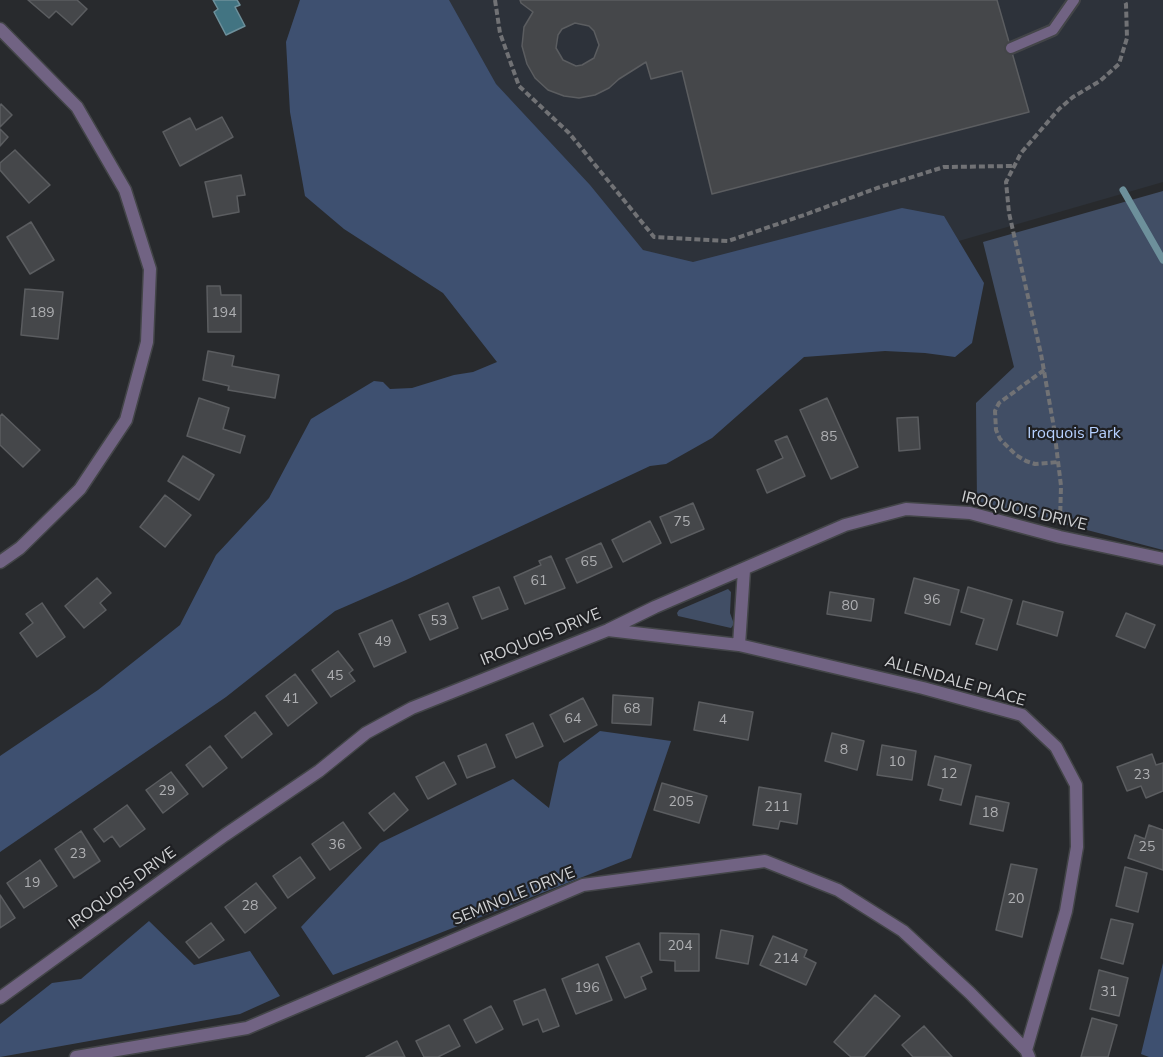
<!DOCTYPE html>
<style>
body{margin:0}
canvas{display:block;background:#282a2d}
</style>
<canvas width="1163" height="1057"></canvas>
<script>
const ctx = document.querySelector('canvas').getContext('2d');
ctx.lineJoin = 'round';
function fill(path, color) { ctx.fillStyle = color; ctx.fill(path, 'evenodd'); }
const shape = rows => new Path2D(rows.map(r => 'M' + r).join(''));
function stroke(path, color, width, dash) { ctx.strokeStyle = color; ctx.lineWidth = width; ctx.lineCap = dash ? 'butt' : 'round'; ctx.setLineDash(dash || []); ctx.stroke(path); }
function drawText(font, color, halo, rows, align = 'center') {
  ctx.font = font + ' "Nunito Sans",sans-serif'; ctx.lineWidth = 4.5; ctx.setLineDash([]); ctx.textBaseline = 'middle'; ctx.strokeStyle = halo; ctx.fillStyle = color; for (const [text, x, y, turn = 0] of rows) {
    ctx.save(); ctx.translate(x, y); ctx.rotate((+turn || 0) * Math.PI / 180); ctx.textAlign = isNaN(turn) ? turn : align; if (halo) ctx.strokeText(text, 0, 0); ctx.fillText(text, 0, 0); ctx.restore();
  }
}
fill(shape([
 [444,0,1163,0,1163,182,557,357]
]), '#2d323a');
fill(shape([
 [1163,191,1163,550,977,501,976,403,1014,367,983,242],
 [728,589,731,592,730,613,734,624,731,628,678,616,677,613,679,610]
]), '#414e65');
fill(shape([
 [300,0,449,0,496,84,590,185,643,250,693,262,902,208,944,216,984,283,972,343,955,357,925,353,885,351,804,357,712,438,666,464,650,466,406,580,335,611,226,697,0,852,0,756,98,690,180,625,216,555,269,498,311,419,374,381,383,382,390,389,412,388,454,375,473,372,497,362,443,293,344,229,305,196,290,112,286,42],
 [600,731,671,741,631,858,333,975,301,927,380,843,513,779,549,808,559,762],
 [149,921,194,965,250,951,280,996,240,1014,0,1057,0,1024,52,983,81,979],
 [1163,963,1163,1057,1149,1057,1141,1054]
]), '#3e5070');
const water = shape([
 [213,0,237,0,240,5,235,7,245,26,226,35,214,12,218,9,213,0]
]);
fill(water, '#427482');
stroke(water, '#6d909b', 1.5);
stroke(shape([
 [1123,190,1163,260]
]), '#6d909b', 7);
const building = shape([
 [28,0,77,0,87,9,72,25,56,11,49,18,28,0],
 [520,0,997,0,1029,112,712,194,682,71,651,79,646,62,619,79,609,88,595,95,579,98,564,96,548,90,535,78,527,64,522,46,524,27,533,12,521,3,520,0],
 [575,23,589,26,594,31,599,45,594,58,582,65,576,66,563,60,556,48,558,35,562,29,575,23],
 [1,104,12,115,0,127,0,106,1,104],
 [222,117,233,137,180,166,163,132,190,118,196,130,222,117],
 [0,129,8,137,0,146,0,129],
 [15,150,50,185,29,203,0,170,0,163,15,150],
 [241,175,245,195,237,196,239,212,213,217,205,182,241,175],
 [31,222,54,260,30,274,7,237,31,222],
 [207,286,220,286,221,295,241,295,241,332,208,332,207,286],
 [25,289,63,292,58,339,21,335,25,289],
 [208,351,234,356,232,366,279,375,275,398,228,390,229,386,203,380,208,351],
 [199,398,229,408,223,429,245,436,240,453,187,436,199,398],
 [827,398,858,467,831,479,800,410,827,398],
 [2,414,40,450,23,467,0,445,0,416,2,414],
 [918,417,920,449,899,451,897,418,918,417],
 [787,436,805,476,767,493,757,470,783,458,775,441,787,436],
 [183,456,214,475,199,500,168,481,183,456],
 [165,495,191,515,165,547,140,527,165,495],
 [693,503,704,529,671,543,660,517,693,503],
 [650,521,661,543,623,562,612,540,650,521],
 [601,543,612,567,577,583,566,559,601,543],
 [551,556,565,588,525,604,514,577,541,565,539,561,551,556],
 [97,578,111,593,100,603,106,610,84,628,65,606,97,578],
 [914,578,959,590,950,625,905,613,914,578],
 [499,587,508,609,482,619,473,597,499,587],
 [968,587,1012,600,997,650,976,644,984,619,961,612,968,587],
 [830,592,874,599,871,621,827,614,830,592],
 [1023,601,1063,612,1057,636,1017,624,1023,601],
 [42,603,65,637,37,657,20,633,33,623,26,614,42,603],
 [448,603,458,628,430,640,419,615,448,603],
 [1126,613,1155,625,1145,648,1116,636,1126,613],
 [392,620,406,652,374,667,359,634,392,620],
 [338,651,353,670,349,673,355,681,331,697,312,670,338,651],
 [295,674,317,703,288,726,266,696,295,674],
 [613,695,653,698,651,725,612,723,613,695],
 [583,698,597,725,564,742,550,715,583,698],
 [699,702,753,712,748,740,694,730,699,702],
 [255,712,272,734,242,758,225,736,255,712],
 [533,723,543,746,516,758,506,735,533,723],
 [832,733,864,741,857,770,825,761,832,733],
 [486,744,495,767,467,778,458,756,486,744],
 [882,745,916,751,912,780,877,775,882,745],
 [210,746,227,768,203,787,186,765,210,746],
 [1152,754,1156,765,1163,763,1163,791,1146,798,1141,786,1127,791,1117,767,1152,754],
 [935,756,971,765,961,805,940,800,943,789,928,785,935,756],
 [444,762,456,784,428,799,416,777,444,762],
 [171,772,188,794,163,813,146,790,171,772],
 [662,783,707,796,699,823,654,810,662,783],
 [759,787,801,794,797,824,780,821,778,829,753,825,759,787],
 [394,793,408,810,384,831,369,813,394,793],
 [976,796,1009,803,1003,831,970,824,976,796],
 [127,805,145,829,120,847,112,836,104,842,94,829,127,805],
 [343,822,361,848,330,870,312,844,343,822],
 [1149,825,1163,830,1163,870,1128,858,1135,835,1145,839,1149,825],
 [81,831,100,861,74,878,55,849,81,831],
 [300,857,315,878,288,898,273,876,300,857],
 [40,860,57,886,24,908,7,883,40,860],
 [1011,864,1037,869,1022,937,996,930,1011,864],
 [1125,867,1147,873,1138,912,1116,906,1125,867],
 [256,883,276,908,245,933,225,907,256,883],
 [0,895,15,918,0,928,0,895],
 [1111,919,1133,924,1123,964,1101,958,1111,919],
 [211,923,224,940,199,958,186,942,211,923],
 [721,930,753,936,748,964,716,958,721,930],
 [660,933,699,934,699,971,675,971,675,961,660,960,660,933],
 [773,936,807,950,804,957,816,963,806,985,760,965,773,936],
 [639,943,652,972,641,977,646,989,625,998,606,957,639,943],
 [598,964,612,1000,576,1014,562,979,598,964],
 [1099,970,1128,978,1119,1016,1090,1009,1099,970],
 [545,989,559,1026,543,1032,538,1019,523,1025,514,1001,545,989],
 [875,995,900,1016,864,1057,851,1057,834,1042,875,995],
 [491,1006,503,1029,476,1043,464,1020,491,1006],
 [1092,1018,1117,1025,1108,1057,1081,1057,1092,1018],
 [449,1025,460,1046,438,1057,424,1057,416,1041,449,1025],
 [924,1026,952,1057,913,1057,902,1045,924,1026],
 [397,1041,405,1057,366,1057,397,1041]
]);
fill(building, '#45474a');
stroke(building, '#5b5d60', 1.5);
const lane = shape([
 [1011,48,1053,30,1074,0]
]);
const street = shape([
 [0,29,77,107,125,190,150,269,147,342,126,420,80,489,20,548,0,562],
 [608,630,739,645,923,688,1022,715,1056,747,1076,785,1077,847,1066,911,1026,1050],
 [739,645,744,570],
 [0,998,225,835,319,771,366,733,412,708,608,630,655,607,845,525,906,509,970,513,1060,537,1163,559],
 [76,1057,247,1028,583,885,765,861,838,890,903,931,970,993,1026,1050,1029,1057]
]);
stroke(lane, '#434548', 14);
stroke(street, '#434548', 15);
stroke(shape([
 [495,0,500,33,519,86,569,133,654,237,728,241,807,214,877,188,944,167,1014,166],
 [1044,370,999,403,995,411,996,430,1000,439,1016,455,1026,461,1035,464,1058,462],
 [1060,521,1061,486,1054,428,1041,354,1009,213,1006,182,1021,153,1059,109,1073,97,1100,81,1119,64,1127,38,1126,4,1124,0]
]), '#717275', 4, [6, 3]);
stroke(lane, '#716383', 10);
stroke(street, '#716383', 12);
drawText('14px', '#aeafb2', null, [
 ["189",42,314],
 ["194",224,314],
 ["85",829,438],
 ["75",682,523],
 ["65",589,563],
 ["61",539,582],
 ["96",932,601],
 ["80",850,607],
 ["53",439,622],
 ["49",383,643],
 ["45",335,677],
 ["41",291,700],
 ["68",632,710],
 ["64",573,720],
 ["4",723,721],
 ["8",844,751],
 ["10",897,763],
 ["12",949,775],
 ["23",1142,776],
 ["29",167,792],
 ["205",681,803],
 ["211",777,808],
 ["18",990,814],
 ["36",337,846],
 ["25",1147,848],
 ["23",78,855],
 ["19",32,884],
 ["20",1016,900],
 ["28",250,907],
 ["204",680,947],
 ["214",786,960],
 ["196",587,989],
 ["31",1109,993]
]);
drawText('16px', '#b6d0fe', '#1f2023', [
 ["Iroquois Park",1074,434]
]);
drawText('16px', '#d1d2d4', '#1f2023', [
 ["IROQUOIS DRIVE",1024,512,13],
 ["IROQUOIS DRIVE",541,638,-22],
 ["ALLENDALE PLACE",955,682,16],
 ["IROQUOIS DRIVE",123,889,-36],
 ["SEMINOLE DRIVE",514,897,-22]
]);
</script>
